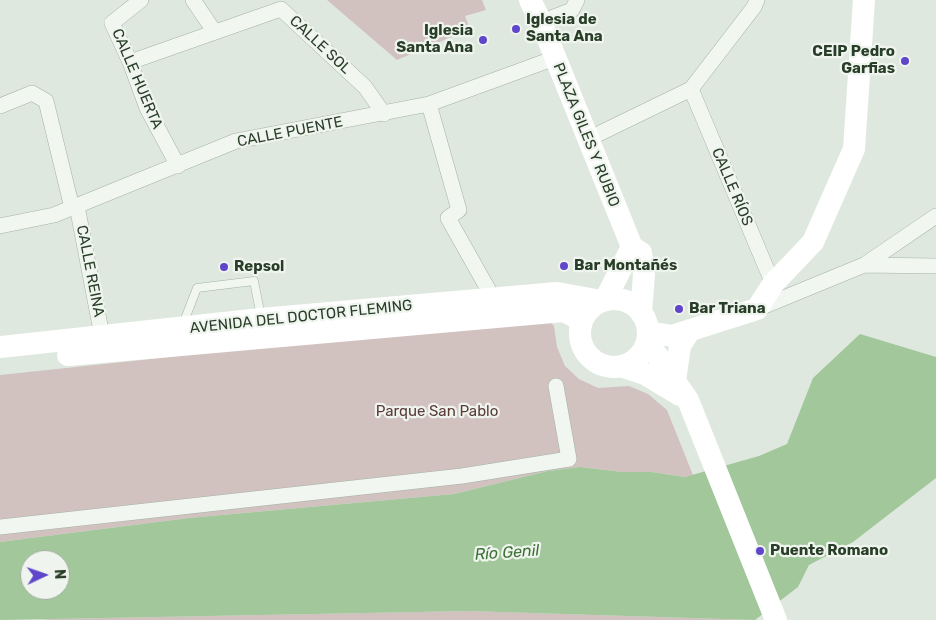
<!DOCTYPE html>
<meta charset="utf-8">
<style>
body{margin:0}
#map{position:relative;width:936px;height:620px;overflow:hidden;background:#dfe8df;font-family:Rubik,sans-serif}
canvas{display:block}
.north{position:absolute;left:20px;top:550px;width:50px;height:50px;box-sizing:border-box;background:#eff5ee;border:1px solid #a0ac9f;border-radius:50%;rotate:87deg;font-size:14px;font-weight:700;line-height:20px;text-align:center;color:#293e28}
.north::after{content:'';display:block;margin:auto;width:18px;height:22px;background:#5f46ca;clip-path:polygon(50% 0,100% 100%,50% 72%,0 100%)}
</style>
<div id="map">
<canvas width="936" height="620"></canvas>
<div class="north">N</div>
</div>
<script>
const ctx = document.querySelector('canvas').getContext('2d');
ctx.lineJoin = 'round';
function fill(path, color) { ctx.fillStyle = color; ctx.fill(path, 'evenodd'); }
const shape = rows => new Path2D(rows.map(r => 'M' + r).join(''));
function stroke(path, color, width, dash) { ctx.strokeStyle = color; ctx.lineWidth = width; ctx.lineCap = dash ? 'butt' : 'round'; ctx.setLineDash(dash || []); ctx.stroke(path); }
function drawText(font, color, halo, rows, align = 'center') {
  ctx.font = font + ' Rubik,sans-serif'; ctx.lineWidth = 4.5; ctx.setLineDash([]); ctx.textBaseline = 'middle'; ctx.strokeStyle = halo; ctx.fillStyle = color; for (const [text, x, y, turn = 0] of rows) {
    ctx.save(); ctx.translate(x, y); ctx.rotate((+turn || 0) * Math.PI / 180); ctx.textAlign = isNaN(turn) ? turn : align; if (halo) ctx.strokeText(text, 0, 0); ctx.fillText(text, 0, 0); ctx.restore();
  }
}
fill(shape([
 [327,0,482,0,486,10,465,16,470,29,397,60],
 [539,318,549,320,554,326,557,347,565,366,579,379,598,388,629,386,648,394,667,410,693,475,685,477,651,472,622,472,580,467,548,471,454,494,189,518,0,542,0,375],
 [469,611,755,620,39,620,52,619]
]), '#d1c2c0');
fill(shape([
 [860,334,936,357,936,478,853,542,809,565,798,587,755,620,469,611,0,620,0,542,189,518,454,494,548,471,580,467,622,472,651,472,685,477,759,456,787,444,813,378],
 [30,560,60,560,60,590,30,590]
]), '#a1c79a');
const lane = shape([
 [183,324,197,288,254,281,261,317]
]);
const street = shape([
 [141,0,112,23,130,62,147,108,178,166],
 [193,0,214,31],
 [541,22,572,10,577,0],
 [130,62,281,9,365,87,384,114],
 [691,89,773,284],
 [429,104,459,210,448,218,493,298],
 [0,106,32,93,46,101,72,208],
 [588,139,691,89,754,7,757,0],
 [77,206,102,336],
 [0,226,54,215,236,141,429,104,555,58],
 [864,265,936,216],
 [757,309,864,265,936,266],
 [0,527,462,476,569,459,556,386]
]);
stroke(lane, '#a5b2a4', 9);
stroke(street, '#a5b2a4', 16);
stroke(lane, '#f1f6f1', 8);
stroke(street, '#f1f6f1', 15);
stroke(shape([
 [530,0,541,22,632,247,641,253,644,274,641,313],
 '580 333a34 34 0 1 1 68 0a34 34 0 1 1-68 0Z',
 [605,300,632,247],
 [648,332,672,336,757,309,773,284,813,242,854,149,864,0],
 [647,341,688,400,776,620],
 [0,347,261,319,557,293,601,301],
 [68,355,564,311,582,321],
 [621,366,645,374,680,395],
 [675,381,680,346,690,330]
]), '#fff', 22);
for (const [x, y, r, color] of [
 [516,29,5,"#5f46ca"],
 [483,40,5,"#5f46ca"],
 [905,61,5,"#5f46ca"],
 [564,266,5,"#5f46ca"],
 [224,267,5,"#5f46ca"],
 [679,309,5,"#5f46ca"],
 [760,551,5,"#5f46ca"]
]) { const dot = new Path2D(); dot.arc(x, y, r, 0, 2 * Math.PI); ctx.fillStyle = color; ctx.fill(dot); stroke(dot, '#eff5ee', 2); }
drawText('bold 15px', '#293e28', '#eff5ee', [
 ["Iglesia de",526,20],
 ["Santa Ana",526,37],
 ["Iglesia",473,31,"right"],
 ["Santa Ana",473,48,"right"],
 ["CEIP Pedro",895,52,"right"],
 ["Garfias",895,69,"right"],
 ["Bar Montañés",574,266],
 ["Repsol",234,267],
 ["Bar Triana",689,309],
 ["Puente Romano",770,551]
], 'left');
drawText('15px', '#293e28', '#eff5ee', [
 ["CALLE SOL",320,45,43],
 ["CALLE HUERTA",137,79,67],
 ["CALLE PUENTE",290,132,-11],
 ["PLAZA GILES Y RUBIO",586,135,68],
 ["CALLE RÍOS",732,187,67],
 ["CALLE REINA",90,271,79],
 ["AVENIDA DEL DOCTOR FLEMING",301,317,-6]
]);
drawText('15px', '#5a3b36', '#eff5ee', [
 ["Parque San Pablo",437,412]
]);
drawText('italic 16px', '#3a7133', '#eff5ee', [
 ["Río Genil",507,553,-4]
]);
</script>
